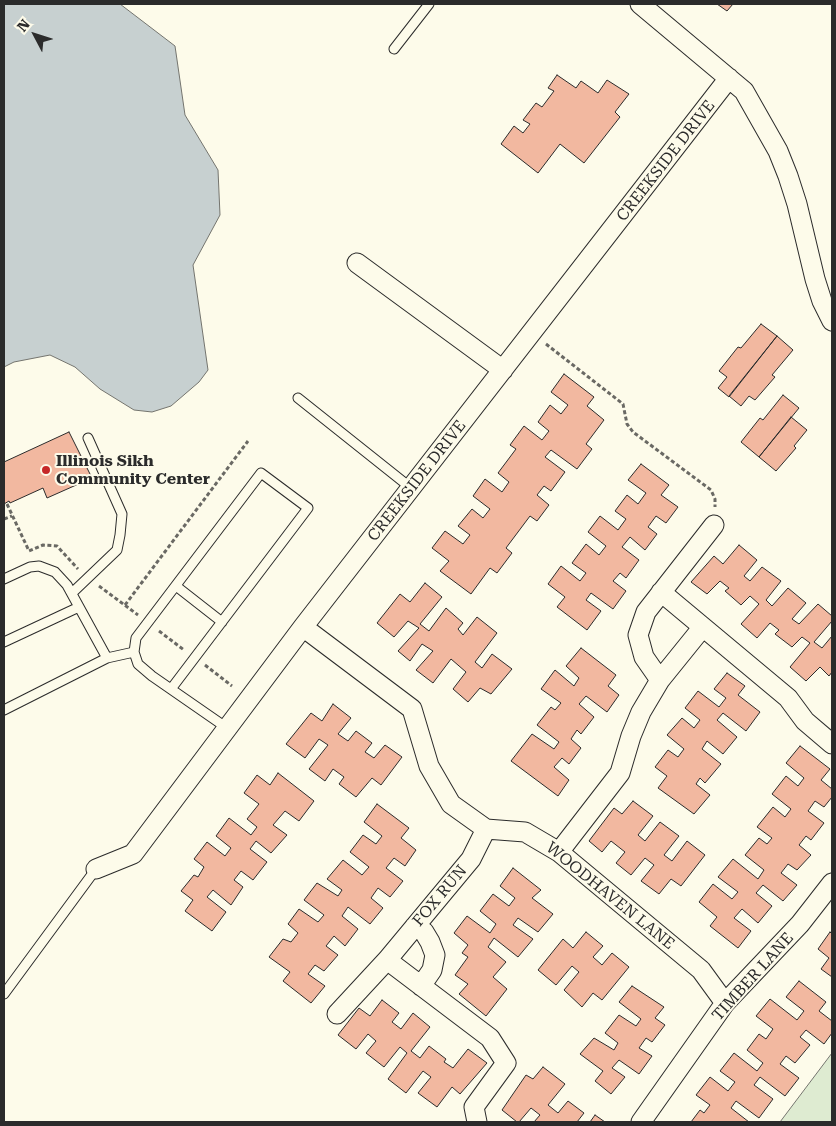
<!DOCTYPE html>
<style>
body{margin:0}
#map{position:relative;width:836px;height:1126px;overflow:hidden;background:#fdfbea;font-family:"Roboto Serif",serif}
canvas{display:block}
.frame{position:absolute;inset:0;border:5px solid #2b2b2b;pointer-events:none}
.north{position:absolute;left:10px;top:10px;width:50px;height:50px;-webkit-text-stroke:4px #fdfbea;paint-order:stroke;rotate:310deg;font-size:14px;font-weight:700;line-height:20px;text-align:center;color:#2b2b2b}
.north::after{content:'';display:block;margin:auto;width:18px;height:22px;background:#2b2b2b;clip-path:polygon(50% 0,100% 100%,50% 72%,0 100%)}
</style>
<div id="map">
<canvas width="836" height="1126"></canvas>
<div class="frame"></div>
<div class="north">N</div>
</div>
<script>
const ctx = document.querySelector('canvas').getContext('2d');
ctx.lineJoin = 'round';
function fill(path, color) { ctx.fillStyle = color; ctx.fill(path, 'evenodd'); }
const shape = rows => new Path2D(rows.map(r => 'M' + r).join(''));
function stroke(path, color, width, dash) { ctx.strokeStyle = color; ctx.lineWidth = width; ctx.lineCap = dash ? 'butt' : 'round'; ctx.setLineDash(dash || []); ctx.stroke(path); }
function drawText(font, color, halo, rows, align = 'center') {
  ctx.font = font + ' "Roboto Serif",serif'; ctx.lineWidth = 4; ctx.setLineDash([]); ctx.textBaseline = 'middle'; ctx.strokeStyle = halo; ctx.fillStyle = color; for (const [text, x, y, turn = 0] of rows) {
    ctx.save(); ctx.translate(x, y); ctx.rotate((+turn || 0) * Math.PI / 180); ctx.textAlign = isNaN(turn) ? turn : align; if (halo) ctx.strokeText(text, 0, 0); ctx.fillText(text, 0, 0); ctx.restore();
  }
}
const green = shape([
 [832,1053,832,1122,780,1122,832,1053]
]);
fill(green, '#deebd1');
stroke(green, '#74746e', 1);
const water = shape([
 [5,4,120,4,175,46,185,115,218,170,220,215,193,265,208,370,199,382,171,406,152,412,134,410,100,389,75,367,50,355,14,362,4,367,4,6,5,4]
]);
fill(water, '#c7d0d0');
stroke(water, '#74746e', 1);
const building = shape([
 [717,4,733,4,727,11,717,4],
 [557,75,576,88,581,81,598,93,607,80,629,94,615,112,620,117,584,163,560,144,538,173,501,144,514,126,523,133,530,124,523,120,536,103,542,107,554,91,548,88,557,75],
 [761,324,777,336,729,397,718,388,727,377,719,371,738,347,741,348,761,324],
 [777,336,793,350,772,375,775,377,755,400,749,396,741,406,729,396,777,336],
 [564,374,594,397,587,406,604,420,586,444,592,449,577,469,551,450,545,457,565,472,551,491,544,486,537,495,549,505,537,521,530,516,506,548,512,553,497,573,490,568,471,594,440,571,449,561,432,548,445,531,463,544,470,535,458,526,472,509,483,518,490,509,473,496,485,479,502,492,509,482,498,473,516,449,510,445,524,426,542,440,549,431,538,422,550,405,561,414,568,405,551,392,564,374],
 [783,395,799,408,759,457,741,442,760,418,763,420,783,395],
 [791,417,807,430,794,446,796,448,776,471,759,457,791,417],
 [69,432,92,478,47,498,43,488,10,503,9,501,4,504,4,462,69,432],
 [641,464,669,485,661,495,678,507,666,523,656,516,648,527,657,534,645,550,630,537,622,547,639,560,626,578,620,573,613,581,626,591,613,609,591,593,586,600,601,611,587,630,557,607,565,597,548,584,561,566,580,581,586,573,572,563,586,544,599,555,606,546,588,532,600,516,618,530,626,519,615,511,627,495,638,504,646,493,628,480,641,464],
 [739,545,757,560,744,576,750,581,762,567,781,581,766,600,772,606,788,588,806,603,792,619,799,624,818,604,832,616,832,621,814,642,822,648,832,636,832,672,829,676,820,667,806,681,790,667,810,643,802,637,792,647,775,634,779,630,770,623,757,638,741,624,759,604,750,596,741,605,725,591,729,588,720,581,707,594,691,582,714,556,723,564,739,545],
 [425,583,442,597,420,624,429,631,446,608,463,623,458,629,463,635,477,617,497,633,475,662,482,668,492,654,512,669,491,694,480,688,468,702,453,689,466,672,451,659,433,683,416,670,433,651,422,644,410,661,398,651,419,628,408,621,394,637,377,623,400,594,410,602,425,583],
 [581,648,616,675,608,686,619,695,607,712,586,696,579,704,594,717,581,734,577,730,571,739,581,748,569,764,562,758,554,767,569,780,558,796,511,761,532,734,554,749,559,742,537,725,551,707,555,710,561,703,541,689,555,670,574,686,579,678,566,666,581,648],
 [727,673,745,686,738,695,760,712,746,731,723,713,717,720,737,737,723,754,707,741,702,749,721,764,705,783,700,778,696,784,710,795,694,814,658,788,667,776,655,767,668,750,678,757,684,749,667,735,682,718,694,728,700,720,685,708,698,691,719,707,726,698,714,689,727,673],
 [333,704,351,718,338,734,348,741,356,731,372,743,365,752,374,758,385,745,402,757,381,785,372,778,356,797,339,784,344,777,333,769,325,781,309,769,328,745,319,739,305,758,286,744,311,713,322,721,333,704],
 [800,746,830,769,821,780,832,789,832,797,824,807,815,801,808,811,824,823,811,840,806,836,799,845,811,855,797,870,788,864,781,873,797,885,783,901,763,885,756,893,772,906,758,923,742,909,734,918,751,931,738,948,710,926,717,917,699,902,713,884,732,899,738,892,718,877,733,859,758,879,764,870,745,855,759,838,767,844,772,838,757,827,773,807,785,817,791,809,772,794,786,776,798,786,804,778,786,763,800,746],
 [278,773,314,801,299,821,285,811,273,825,287,835,271,853,256,841,250,849,267,862,253,880,241,871,234,880,243,887,231,905,213,890,207,897,226,912,212,931,185,911,193,900,181,891,194,875,198,877,204,867,194,859,207,842,225,856,231,848,216,836,229,818,251,835,257,827,247,819,259,804,244,793,257,775,270,785,278,773],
 [633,801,653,816,638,835,645,841,660,822,679,836,664,855,672,861,687,841,705,855,681,886,671,879,659,894,641,881,654,865,645,858,631,875,616,863,625,852,611,841,602,852,589,841,614,808,622,814,633,801],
 [377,804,409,828,401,838,416,850,405,866,394,858,386,868,403,881,390,897,378,888,371,898,383,908,370,924,348,907,342,916,358,929,345,946,334,936,326,946,338,955,324,971,315,965,308,974,325,986,311,1003,283,981,290,972,269,957,283,939,291,942,298,933,288,924,299,909,318,922,324,915,304,900,317,883,338,896,342,890,327,879,343,860,362,875,369,867,350,852,363,835,376,844,382,836,364,822,377,804],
 [513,868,541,890,532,898,553,914,538,932,518,918,513,925,533,939,518,957,494,938,488,947,506,962,493,977,507,989,486,1016,459,994,468,984,455,975,468,957,462,953,468,945,454,933,467,916,490,933,496,924,480,911,493,894,509,906,515,898,500,886,513,868],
 [586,932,603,946,593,957,602,965,612,953,629,967,602,1000,593,993,582,1007,564,990,579,972,572,966,556,985,538,970,563,939,573,948,586,932],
 [830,932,832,934,832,977,821,969,829,958,818,949,830,932],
 [799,981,826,1002,819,1011,832,1021,832,1033,824,1044,806,1030,800,1037,810,1045,795,1063,786,1056,780,1064,799,1078,785,1096,760,1077,754,1085,773,1099,759,1118,736,1101,731,1108,749,1122,691,1122,700,1110,704,1113,710,1105,696,1095,710,1077,728,1091,735,1082,720,1071,734,1053,757,1071,763,1063,747,1050,759,1034,766,1039,773,1029,756,1016,770,999,797,1020,804,1011,786,997,799,981],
 [632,986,664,1007,655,1018,665,1025,652,1042,646,1038,639,1048,652,1056,639,1074,619,1060,612,1068,625,1077,611,1094,595,1081,603,1071,580,1054,594,1038,614,1050,618,1043,605,1033,619,1015,636,1026,641,1019,619,1002,632,986],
 [382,1000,399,1013,392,1022,401,1029,413,1013,430,1027,411,1051,420,1058,429,1046,446,1059,444,1062,453,1068,468,1049,487,1063,460,1094,452,1087,437,1107,418,1093,431,1077,423,1071,406,1093,388,1079,407,1053,400,1047,384,1067,366,1053,376,1041,368,1034,356,1049,338,1035,359,1008,370,1016,382,1000],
 [543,1067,565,1084,548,1105,558,1113,568,1101,584,1113,577,1122,534,1122,540,1115,531,1108,519,1122,517,1122,502,1110,526,1075,533,1079,543,1067],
 [595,1115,605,1122,590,1122,595,1115]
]);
fill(building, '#f2b8a0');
stroke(building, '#2b2b2b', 1);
const service = shape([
 [394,49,429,4],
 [298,398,411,488],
 [4,579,30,567,39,566,55,572,67,585,107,658],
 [176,586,222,622],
 [72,593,117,550,120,535,122,514,88,438],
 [4,642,79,607],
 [171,689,308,508,261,473,136,638,134,652,138,664,152,676,227,728],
 [4,710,107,658,134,652],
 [4,994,96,869]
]);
const minor = shape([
 [640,4,744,91,778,151,788,176,797,204,815,279,822,301,832,321],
 [357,263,503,370],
 [661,592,788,698,805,721,832,744],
 [303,627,412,709,429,766,451,804,486,829,525,832,559,852,701,970,725,1003],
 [660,680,644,657,638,635,646,612,714,525],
 [559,852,620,773,631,736,641,712,660,680,702,628],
 [96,869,133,854,303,627,729,78],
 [415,926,424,932,430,942,435,955,432,970,421,986],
 [387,960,490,1038,506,1063,474,1107,477,1122],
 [337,1014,387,960,471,859,486,829],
 [641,1122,725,1003,800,924,832,883]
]);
stroke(service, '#2b2b2b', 11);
stroke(minor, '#2b2b2b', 21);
stroke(shape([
 [546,344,623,404,627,424,633,432,711,490,715,499,715,507],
 [7,504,29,551,43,545,57,546,78,569],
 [4,519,12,516],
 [99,586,138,615],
 [125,605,248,441],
 [159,631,184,650],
 [205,665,232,686]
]), '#6a6964', 3, [4, 2.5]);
stroke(service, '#fdfbea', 9);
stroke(minor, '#fdfbea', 19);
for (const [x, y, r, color] of [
 [46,470,5,"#c62828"]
]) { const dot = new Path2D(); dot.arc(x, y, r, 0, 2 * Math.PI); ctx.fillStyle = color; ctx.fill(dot); stroke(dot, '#fdfbea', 2); }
drawText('16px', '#2b2b2b', '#fdfbea', [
 ["CREEKSIDE DRIVE",666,161,-52],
 ["CREEKSIDE DRIVE",417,481,-52],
 ["FOX RUN",440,896,-50],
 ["WOODHAVEN LANE",610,896,39],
 ["TIMBER LANE",753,977,-48]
]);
drawText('bold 16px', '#2b2b2b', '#fdfbea', [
 ["Illinois Sikh",56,461],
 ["Community Center",56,479]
], 'left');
</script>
